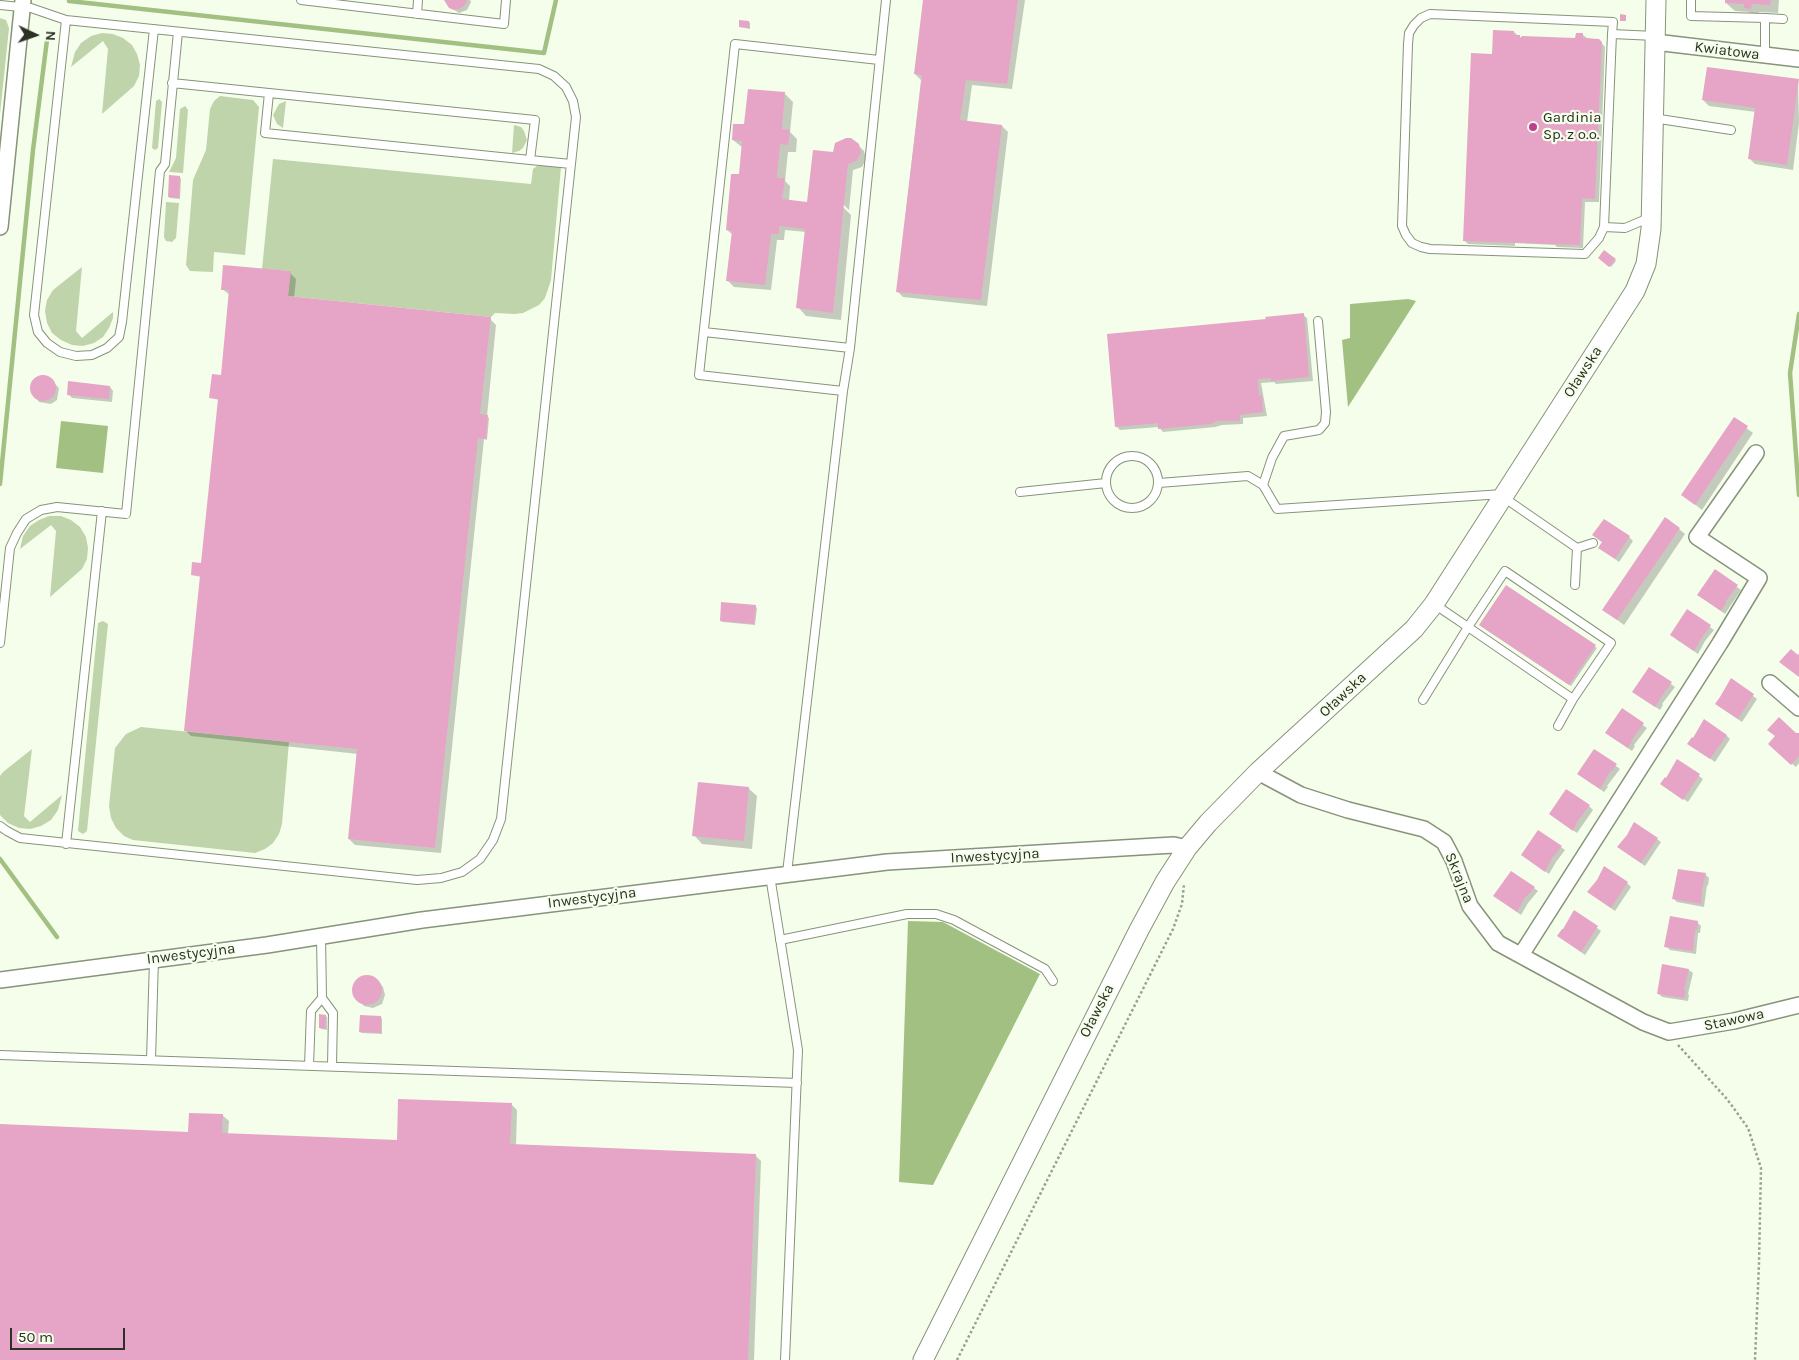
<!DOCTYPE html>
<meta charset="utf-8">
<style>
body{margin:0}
#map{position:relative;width:1799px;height:1360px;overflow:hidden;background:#f5feeb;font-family:Karla,sans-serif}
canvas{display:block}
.north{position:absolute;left:10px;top:10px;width:50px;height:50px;-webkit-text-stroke:4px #f5feeb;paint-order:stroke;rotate:93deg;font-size:14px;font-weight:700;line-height:20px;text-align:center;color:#2b3125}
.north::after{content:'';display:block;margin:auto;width:18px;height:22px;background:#2b3125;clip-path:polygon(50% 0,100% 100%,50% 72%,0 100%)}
.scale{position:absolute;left:10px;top:1328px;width:115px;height:22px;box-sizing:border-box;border:2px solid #2b3125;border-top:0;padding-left:6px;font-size:15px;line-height:18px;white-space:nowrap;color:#2b3125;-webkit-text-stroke:4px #f5feeb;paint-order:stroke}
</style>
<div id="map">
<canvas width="1799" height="1360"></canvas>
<div class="north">N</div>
<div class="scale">50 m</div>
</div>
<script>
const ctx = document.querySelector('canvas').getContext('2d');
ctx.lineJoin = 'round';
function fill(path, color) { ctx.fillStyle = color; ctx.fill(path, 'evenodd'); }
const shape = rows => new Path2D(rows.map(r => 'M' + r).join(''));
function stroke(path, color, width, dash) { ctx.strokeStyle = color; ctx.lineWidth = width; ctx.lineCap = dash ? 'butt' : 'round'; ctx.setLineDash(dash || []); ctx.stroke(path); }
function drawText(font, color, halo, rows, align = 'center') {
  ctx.font = font + ' Karla,sans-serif'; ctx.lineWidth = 4.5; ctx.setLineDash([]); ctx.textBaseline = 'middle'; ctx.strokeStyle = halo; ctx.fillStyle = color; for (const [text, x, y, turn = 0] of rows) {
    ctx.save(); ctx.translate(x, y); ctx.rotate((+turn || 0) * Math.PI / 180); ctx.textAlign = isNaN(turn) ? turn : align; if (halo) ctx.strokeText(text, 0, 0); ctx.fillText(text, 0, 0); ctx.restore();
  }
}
fill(shape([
 [0,18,6,20,9,28,0,114],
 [102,33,113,34,123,38,132,45,137,54,140,65,139,76,134,86,102,114,108,49,103,41,71,67,75,52,81,43,91,36],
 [220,96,253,100,259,107,245,255,214,252,213,272,190,271,186,265,193,180,206,150,210,109,214,101],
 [159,99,162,102,158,148,155,150,152,148,156,101],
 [286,101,283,128,277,124,273,115,279,104],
 [185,106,188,110,183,173,169,172,176,158,180,109],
 [514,125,521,127,524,131,527,140,523,148,519,151,512,153],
 [273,159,531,184,533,169,537,166,541,165,561,167,551,280,545,298,539,305,523,313,515,314,495,313,491,317,288,296,290,271,262,269],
 [166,202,179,203,176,238,172,242,166,241,164,237],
 [82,267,76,331,82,338,113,312,113,318,109,328,103,337,94,343,83,346,72,345,61,340,52,333,47,323,45,311,47,300,53,290],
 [49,516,61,516,71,520,80,527,86,537,88,548,87,559,82,569,50,597,56,531,51,525,20,549,23,536,30,526,39,520],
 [103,621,108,624,87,831,83,834,78,831,98,623],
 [141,727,289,742,282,824,279,834,273,843,265,849,255,853,133,840,124,836,116,828,111,818,109,806,115,748,126,734],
 [32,749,24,816,30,822,62,795,58,810,51,820,41,826,30,829,19,828,8,823,0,815,0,776,3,772]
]), '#bfd4aa');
fill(shape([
 [1408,299,1416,301,1348,407,1342,340,1350,338,1350,304],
 [61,421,108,426,103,473,56,468],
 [908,921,943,922,1040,974,933,1185,899,1182]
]), '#a3c083');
fill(shape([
 [446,0,470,0,471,2,467,10,459,13,451,8],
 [925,0,1025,0,1012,89,972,85,967,122,1002,126,1008,132,987,306,903,297,897,291,921,80,915,74],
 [1726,0,1779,0,1778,13,1759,12,1759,16,1753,16,1749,12,1735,11,1726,3],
 [749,22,750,23,750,29,740,27],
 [1514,32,1521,38,1577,39,1583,35,1587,38,1599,40,1605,47,1599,202,1585,202,1583,248,1557,247,1555,245,1515,243,1515,246,1468,244,1464,240,1493,56],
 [1798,80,1799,123,1793,170,1755,164,1749,158,1756,112,1709,106,1703,100],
 [785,94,793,102,790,132,797,139,796,152,788,152,785,181,790,186,789,201,811,204,834,154,858,145,864,151,866,159,862,167,853,170,849,210,842,203,842,206,851,215,841,320,806,316,798,307,806,232,785,230,784,240,777,240,771,290,734,287,728,281,733,235,727,230,740,176,743,148,733,140,745,126],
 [180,177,181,179,180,199,170,198,169,197],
 [1604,251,1616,261,1611,267,1600,258],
 [290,273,296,279,294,298,490,319,496,325,487,416,489,418,487,440,484,439,441,853,355,845,349,839,358,754,191,736,185,730,201,577,192,575,202,564,219,400,211,398,222,376,230,295,222,289],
 [1303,315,1307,318,1313,381,1276,384,1274,382,1261,383,1267,416,1243,418,1243,424,1222,425,1215,427,1163,432,1159,427,1120,430,1116,426,1267,320],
 [42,376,49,378,59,388,57,400,51,404,39,402,31,390,35,380],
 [110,387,113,391,112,402,72,398,68,394],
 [1734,419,1753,433,1702,510,1683,495],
 [1679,529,1685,534,1624,625,1604,610],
 [1594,535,1629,537,1633,541,1619,562,1600,548,1603,543],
 [1715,571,1741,590,1725,614,1703,598],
 [1507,587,1597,648,1571,686,1485,629],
 [755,606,757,608,755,625,723,622,721,621],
 [1688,611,1714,630,1705,641,1698,654,1676,639],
 [1649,668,1675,687,1662,704,1663,705,1660,710,1638,695],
 [1732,680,1757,699,1742,722,1720,707],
 [1622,710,1647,728,1634,745,1635,746,1632,751,1610,736],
 [1726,735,1730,739,1715,762,1693,747],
 [1799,737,1799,763,1796,767,1773,748],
 [1594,750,1620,769,1607,786,1608,787,1604,792,1582,777],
 [1677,760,1703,779,1688,802,1665,787,1666,779],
 [748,788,757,796,752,849,702,844,694,835],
 [1589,806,1593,810,1577,833,1550,814],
 [1539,831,1565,850,1556,862,1549,874,1523,855],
 [1657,839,1661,842,1645,866,1618,847],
 [1705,874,1709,878,1708,886,1707,885,1704,907,1677,902,1674,899],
 [1627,883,1631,887,1615,911,1592,895],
 [1534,888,1538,891,1528,903,1521,915,1495,896],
 [1575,912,1601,931,1585,955,1559,936],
 [1697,922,1701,926,1700,933,1698,933,1696,954,1670,950,1666,946],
 [1689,970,1693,973,1688,994,1689,995,1688,1001,1662,997,1658,993],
 [363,976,367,976,376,979,383,987,385,995,382,1004,373,1008,364,1006,353,994,353,989,356,981],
 [325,1016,327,1017,327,1030,322,1029,320,1028],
 [381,1017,382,1019,382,1034,362,1033,360,1032],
 [511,1104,517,1110,516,1146,755,1155,761,1161,754,1360,0,1360,0,1126,189,1133,222,1115,229,1121,228,1134,398,1141]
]), '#0003');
stroke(shape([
 [69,1,544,53,556,0],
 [1799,314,1790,373,1799,495],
 [0,484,33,150,47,40],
 [0,859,57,937]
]), '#a3c083', 4.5);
fill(shape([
 [444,0,467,0,464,6,459,9,454,10,449,8],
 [923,0,1018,0,1007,84,966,80,960,120,1002,125,981,300,896,292,922,75,914,74],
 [1725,0,1771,0,1770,5,1752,4,1751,9,1744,8,1744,4,1725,3],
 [1620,14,1626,15,1626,21,1620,21],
 [739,20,749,21,749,28,739,27],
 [1493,30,1514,31,1514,35,1520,35,1520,38,1522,36,1575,38,1576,33,1583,33,1583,38,1599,39,1602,42,1595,199,1582,198,1580,245,1463,241,1471,53,1492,54],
 [1707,67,1799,79,1787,165,1748,159,1755,108,1702,100],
 [748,89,785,92,782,129,790,130,788,145,780,144,777,178,785,178,782,199,807,202,813,150,833,152,835,143,846,138,851,138,859,144,861,153,856,161,848,164,833,313,796,308,805,229,779,226,779,234,771,234,765,285,726,281,732,231,726,230,731,174,739,174,742,141,732,140,733,124,744,124],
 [169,175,180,176,179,198,168,197],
 [1604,250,1616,259,1609,267,1598,258],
 [223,265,291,271,288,296,491,317,480,414,488,415,486,439,478,438,435,848,348,839,357,749,184,731,200,576,191,575,192,562,201,563,218,399,209,398,212,374,221,375,229,290,221,290],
 [1304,313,1309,377,1271,381,1271,378,1258,379,1259,396,1262,395,1263,412,1240,415,1240,421,1217,421,1211,424,1158,429,1158,423,1115,427,1107,334,1266,319,1265,317],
 '30 388a13 13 0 1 1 26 0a13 13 0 1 1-26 0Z',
 [68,381,110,386,109,399,67,395],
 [1734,417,1748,426,1695,505,1681,495],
 [1665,517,1680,528,1617,620,1602,610],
 [1604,519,1630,536,1615,559,1598,548,1602,542,1592,535],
 [1715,569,1738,585,1725,602,1726,603,1721,611,1697,595],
 [1506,585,1596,645,1569,685,1479,625],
 [721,602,756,605,754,624,720,621],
 [1687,609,1711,625,1698,643,1699,643,1694,651,1670,635],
 [1791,649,1798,655,1799,653,1799,677,1779,662],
 [1649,667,1672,682,1659,700,1660,700,1655,707,1632,692],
 [1731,678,1754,694,1738,719,1715,704,1720,697],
 [1622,708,1644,723,1631,741,1632,741,1628,748,1605,733],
 [1779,717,1796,733,1799,733,1799,756,1791,765,1768,744,1775,736,1767,730],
 [1704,719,1727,735,1710,759,1687,744,1692,737,1693,738],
 [1594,749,1617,764,1612,771,1611,770,1600,789,1577,774],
 [1677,759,1700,774,1683,800,1660,784,1665,777,1666,778],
 [698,782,749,787,744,841,692,836],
 [1566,789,1590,805,1577,822,1573,831,1549,814],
 [1634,822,1658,838,1641,863,1617,847,1627,835],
 [1538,830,1562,846,1552,858,1545,872,1521,855],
 [1604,866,1628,882,1611,908,1587,892,1597,880],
 [1678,869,1706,873,1702,889,1701,904,1672,899],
 [1511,871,1535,887,1524,899,1517,912,1493,896],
 [1574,910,1598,926,1581,952,1557,936,1562,929,1563,929],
 [1670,916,1698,921,1697,930,1695,930,1693,951,1664,947],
 [1662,964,1689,969,1684,990,1686,990,1684,998,1657,994],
 '352 990a15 15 0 1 1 30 0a15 15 0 1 1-30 0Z',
 [319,1014,326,1015,325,1029,319,1028],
 [360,1015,381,1016,381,1033,359,1032],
 [398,1099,512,1103,510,1144,756,1154,748,1360,0,1360,0,1124,188,1132,189,1113,223,1114,222,1133,397,1140]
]), '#e6a4c7');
const service = shape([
 [301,0,504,24,506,0],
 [1691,0,1691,16,1765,18],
 [0,5,31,8,66,20,539,69,554,76,566,87,573,101,576,117,501,819,493,840,480,859,462,872,441,878,417,880,20,838,7,831,0,826],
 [417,14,418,0],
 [66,20,34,315,38,332,47,343,60,352,76,356,92,355,107,348,119,337,122,322,154,29],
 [1765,55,1765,18,1783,19],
 [172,83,269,93,535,120,530,160,265,133,269,93],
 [1653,118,1731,130],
 [530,160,571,164],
 [1651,221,1644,220,1625,228,1604,227,1612,34,1655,36],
 [1604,227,1599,238,1585,254,1430,249,1421,247,1412,243,1406,235,1402,226,1408,44,1409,33,1414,25,1421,18,1430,14,1613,22,1612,34],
 [704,332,850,348],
 [843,391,699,375,735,44,879,60],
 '1106 482a26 26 0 1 1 52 0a26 26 0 1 1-52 0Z',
 [1159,483,1248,476,1263,485,1277,509,1503,494],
 [1263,485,1272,458,1284,436,1319,430,1325,423,1326,412,1318,321],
 [1020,492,1106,483],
 [1503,497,1577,548,1575,585],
 [1577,548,1593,543],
 [0,643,10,548,17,533,26,519,41,510,57,507,126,514,160,171,165,164,178,32],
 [1423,700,1468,627,1505,571,1611,643,1573,699,1468,627,1434,604],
 [1558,726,1573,699],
 [66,844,102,511],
 [787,873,843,391,850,348,886,0],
 [770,876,798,1050,785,1360],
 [321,936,322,998,333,1013,332,1066],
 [780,940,907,914,936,914,954,920,1045,969,1053,981],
 [0,1055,797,1083],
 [151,1060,154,959],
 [309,1066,311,1011,322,998]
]);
const minor = shape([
 [1655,42,1799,59],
 [0,227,23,0],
 [1770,683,1799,708],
 [1258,772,1301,795,1348,810,1424,829,1444,842,1454,861,1470,906,1498,943,1643,1022,1669,1032,1734,1021,1799,1005],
 [1521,955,1720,643,1759,578,1697,537,1756,453],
 [0,980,267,945,422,920,887,862,1156,846,1174,845,1187,848]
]);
const tertiary = shape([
 [923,1360,1139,930,1165,882,1187,848,1208,823,1258,772,1414,629,1434,604,1635,291,1646,264,1651,229,1656,0]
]);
stroke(service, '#869478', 10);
stroke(minor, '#869478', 18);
stroke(tertiary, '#869478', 21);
stroke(shape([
 [1678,1045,1727,1099,1748,1128,1761,1168,1759,1263,1755,1360],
 [957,1360,1173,929,1182,904,1184,884]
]), '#98a090', 2.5, [2.5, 2.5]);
stroke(service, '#fff', 8);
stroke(minor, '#fff', 15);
stroke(tertiary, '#fff', 19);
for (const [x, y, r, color] of [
 [1533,127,5,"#be408e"]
]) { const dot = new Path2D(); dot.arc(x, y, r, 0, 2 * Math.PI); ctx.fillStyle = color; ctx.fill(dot); stroke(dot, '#f5feeb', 2); }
drawText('15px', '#2b3125', '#f5feeb', [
 ["Kwiatowa",1727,51,7],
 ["Oławska",1583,372,-57],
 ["Oławska",1343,695,-43],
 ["Inwestycyjna",995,856,-3],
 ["Skrajna",1459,878,68],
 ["Inwestycyjna",592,898,-7],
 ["Inwestycyjna",191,954,-7],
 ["Oławska",1097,1011,-63],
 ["Stawowa",1734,1020,-12]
]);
drawText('15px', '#2b3125', '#f5feeb', [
 ["Gardinia",1543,118],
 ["Sp. z o.o.",1543,135]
], 'left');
</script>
